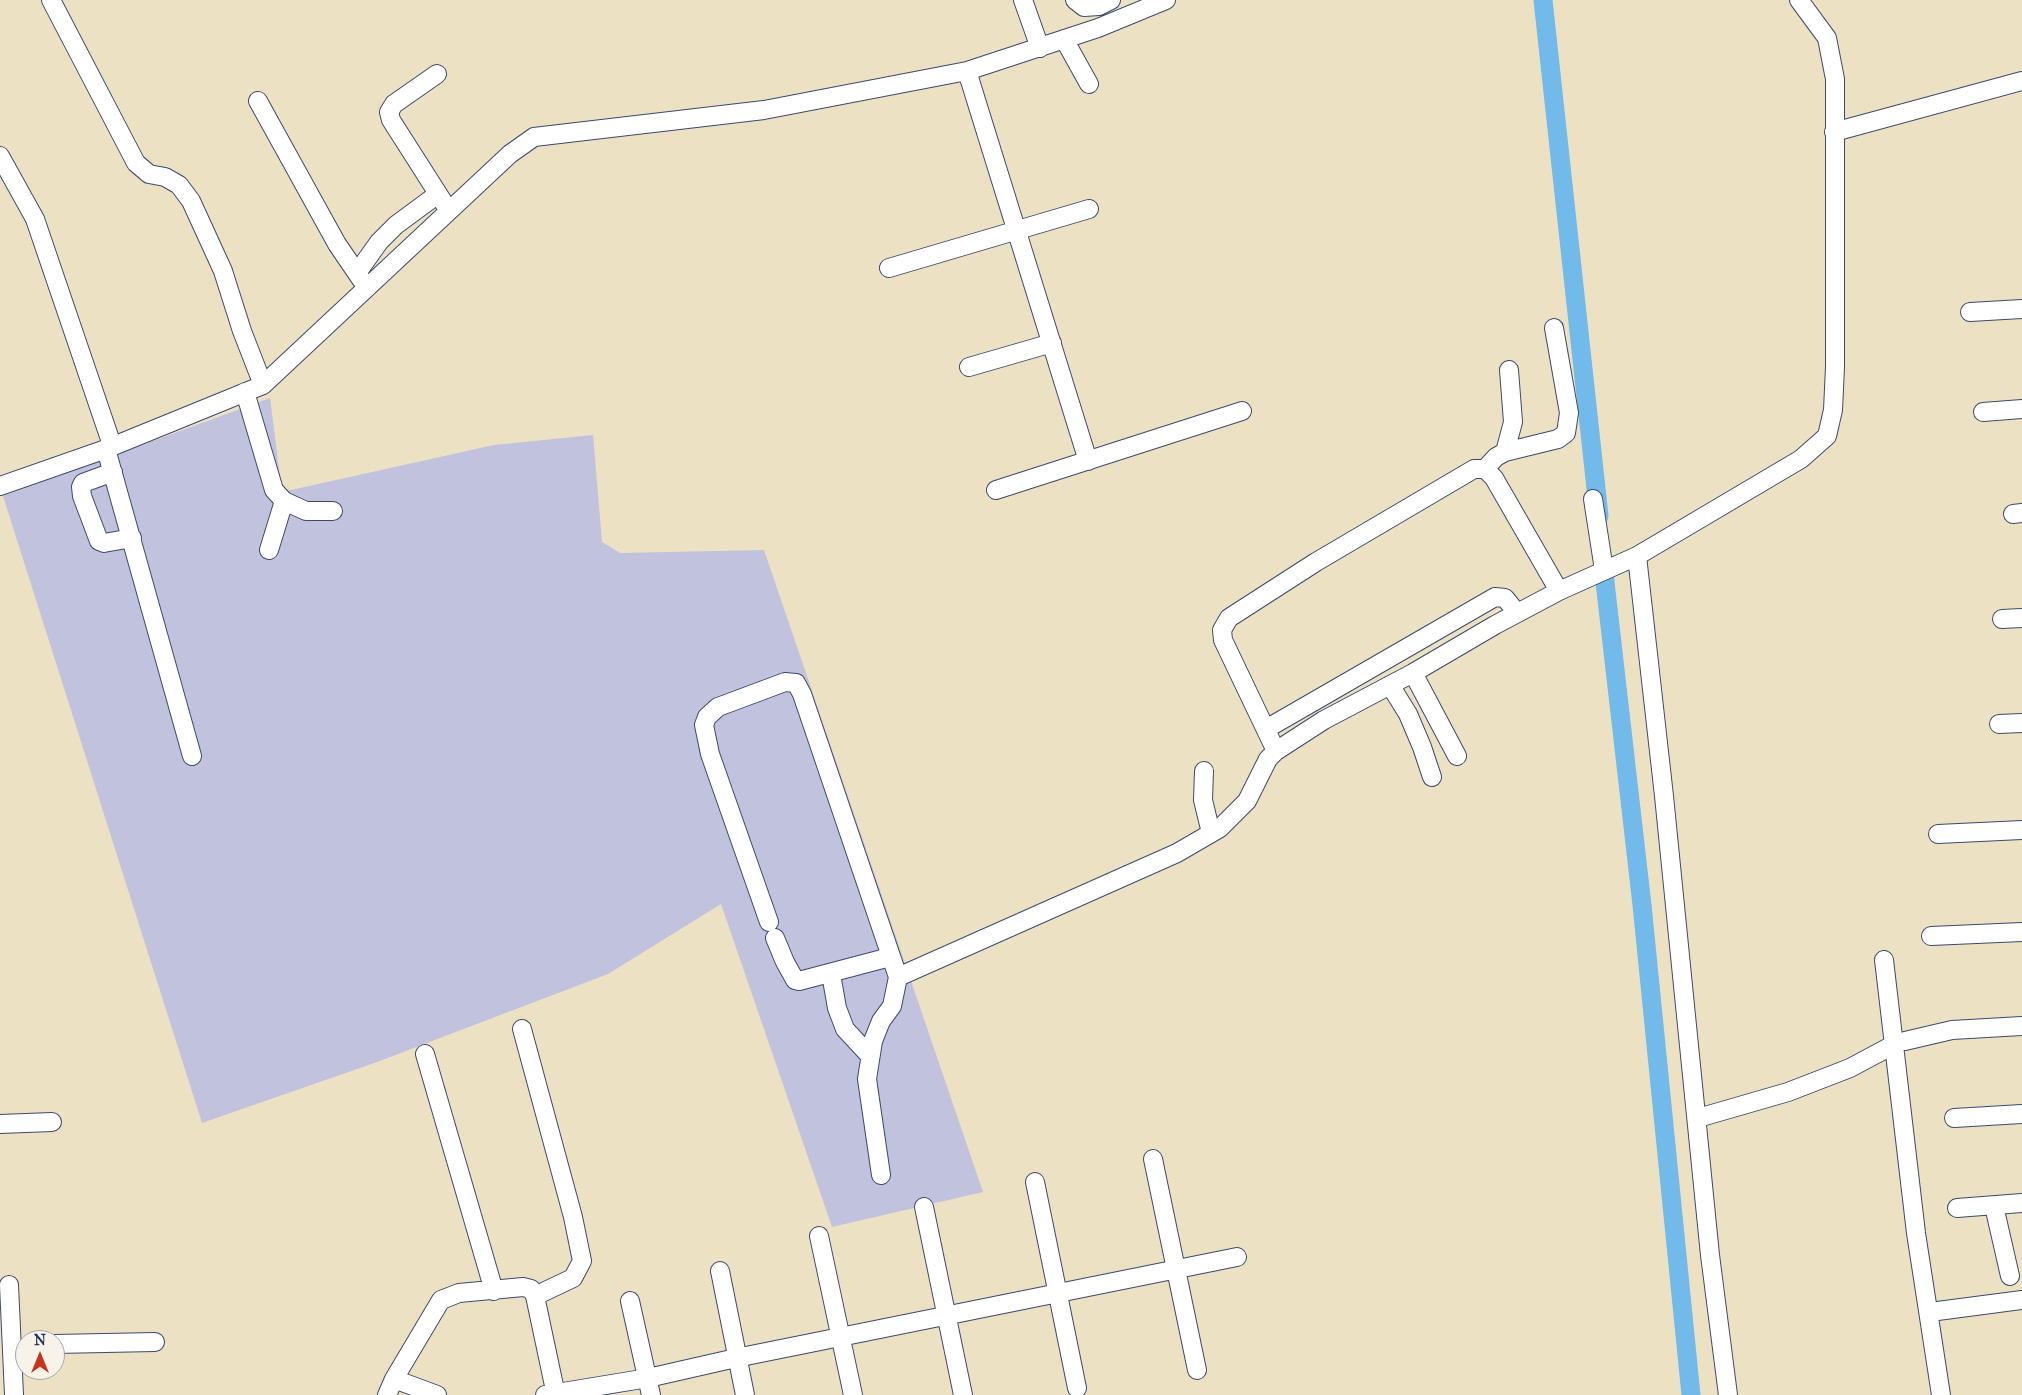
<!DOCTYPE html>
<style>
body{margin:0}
#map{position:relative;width:2022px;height:1395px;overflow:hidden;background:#ede1c3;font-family:"IM FELL Great Primer",serif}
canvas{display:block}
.north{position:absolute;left:15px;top:1330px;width:50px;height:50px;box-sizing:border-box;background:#f7f3e8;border:1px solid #9fa5b1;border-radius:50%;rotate:0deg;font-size:14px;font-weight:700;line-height:20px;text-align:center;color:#1b2f5e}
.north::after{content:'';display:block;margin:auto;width:18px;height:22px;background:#c8321e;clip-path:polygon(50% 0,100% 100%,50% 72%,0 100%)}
</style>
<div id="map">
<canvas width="2022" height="1395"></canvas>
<div class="north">N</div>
</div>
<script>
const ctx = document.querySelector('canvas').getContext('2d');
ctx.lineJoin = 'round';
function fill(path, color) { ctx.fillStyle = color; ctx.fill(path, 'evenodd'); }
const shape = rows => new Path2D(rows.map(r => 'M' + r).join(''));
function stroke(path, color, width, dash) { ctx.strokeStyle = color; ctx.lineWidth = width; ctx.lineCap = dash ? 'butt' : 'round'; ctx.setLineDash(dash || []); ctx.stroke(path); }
fill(shape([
 [270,398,282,492,494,445,593,435,602,542,620,553,764,550,983,1192,832,1227,721,904,608,974,377,1062,202,1123,3,496]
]), '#c1c2dd');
stroke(shape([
 [1543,0,1599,516],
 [1602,556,1642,905,1691,1395]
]), '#72baea', 19);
const minor = shape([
 [51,0,136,163,149,174,165,177,179,185,191,201,223,271,242,331,263,385],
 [1023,0,1040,48],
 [1075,0,1084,7,1099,6,1111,0],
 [1064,39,1089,84],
 [967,71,1088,461],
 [437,74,394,104,389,112,391,120,449,211],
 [258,101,337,244,367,288],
 [1834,132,2022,81],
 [0,156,35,219,112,445],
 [889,268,1089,209],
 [357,273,379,242,396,225,438,194],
 [1970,312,2022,309],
 [969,367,1052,343],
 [245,392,274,490,284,501,306,511,333,511],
 [1983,412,2022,409],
 [106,449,192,756],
 [1505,452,1513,422,1509,370],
 [1485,469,1496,457,1505,452,1558,439,1566,433,1569,413,1554,328],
 [113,472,83,483,81,487,82,496,99,541,104,543,132,538],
 [0,486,106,449,263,385,510,154,534,137,764,110,967,71,1098,28,1166,0],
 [996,490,1242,411],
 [1593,499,1604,570],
 [2013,514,2022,513],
 [269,550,284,501],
 [1637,556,1664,796,1710,1255,1728,1395],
 [2002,619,2022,618],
 [1413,673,1457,756],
 [1390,685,1408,714,1422,747,1432,777],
 [1999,724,2022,723],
 [1266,729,1495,597,1505,598,1517,613],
 [1276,751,1223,640,1222,630,1229,618,1316,562,1474,469,1485,469,1494,478,1559,591],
 [1204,771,1203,800,1211,833],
 [1938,834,2022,830],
 [769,922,710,754,704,725,707,717,718,707,785,682,796,683,802,694,898,977,892,1006,881,1021,873,1041,867,1079,881,1175],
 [1931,936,2022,932],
 [775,938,785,962,795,980,799,981,890,957],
 [1884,960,1916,1233,1941,1395],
 [831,974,837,1008,845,1029,870,1056],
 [898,977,1177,853,1220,828,1247,801,1268,759,1276,751,1324,720,1413,673,1495,625,1559,591,1637,556,1801,459,1827,436,1833,410,1835,367,1835,79,1827,38,1799,0],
 [522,1029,573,1217,582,1261,573,1278,535,1296],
 [1905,1041,1952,1030,2022,1026],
 [425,1054,494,1291],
 [1698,1118,1788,1092,1850,1068,1893,1045],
 [1954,1118,2022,1114],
 [0,1124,52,1122],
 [1153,1159,1197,1370],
 [1035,1182,1077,1388],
 [1994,1206,2010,1276],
 [924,1207,963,1395],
 [1957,1208,2022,1203],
 [819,1236,853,1395],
 [720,1271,745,1395],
 [9,1285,14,1395],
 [630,1301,651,1395],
 [1930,1312,2022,1300],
 [55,1344,155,1342],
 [394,1379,437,1395],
 [387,1395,394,1379,441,1300,459,1293,523,1287,531,1289,535,1296,556,1395],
 [545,1395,648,1378,736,1358,1237,1257]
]);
stroke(minor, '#3a4a6d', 20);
stroke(minor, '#fff', 18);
</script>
